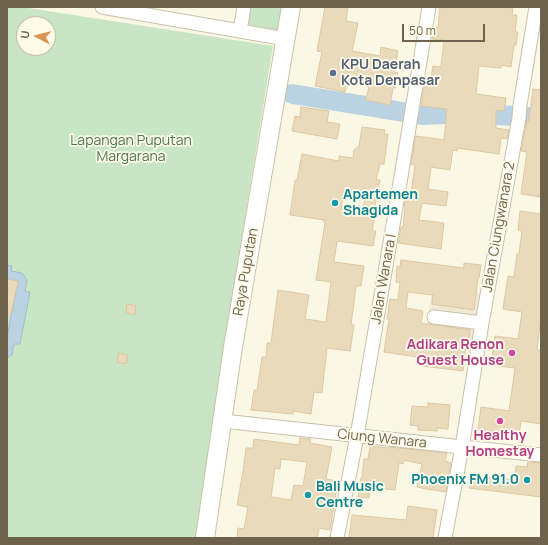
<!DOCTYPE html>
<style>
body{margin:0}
#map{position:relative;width:548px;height:545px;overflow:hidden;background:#faf7e4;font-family:Manrope,sans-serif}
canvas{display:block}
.frame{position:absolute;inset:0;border:8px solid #6f624c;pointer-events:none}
.north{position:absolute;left:16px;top:16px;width:40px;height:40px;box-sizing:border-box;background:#fdfae9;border:1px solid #c4bdaa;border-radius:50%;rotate:277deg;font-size:11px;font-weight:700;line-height:16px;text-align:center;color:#6f624c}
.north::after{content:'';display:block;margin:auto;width:14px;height:18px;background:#d99353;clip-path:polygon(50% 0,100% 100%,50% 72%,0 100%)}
.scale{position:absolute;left:402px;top:24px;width:83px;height:18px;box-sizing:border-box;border:2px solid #6f624c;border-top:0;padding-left:5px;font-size:12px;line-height:14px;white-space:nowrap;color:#6f624c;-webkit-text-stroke:3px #fdfae9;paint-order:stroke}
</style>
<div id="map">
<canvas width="548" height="545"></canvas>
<div class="frame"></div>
<div class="north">U</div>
<div class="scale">50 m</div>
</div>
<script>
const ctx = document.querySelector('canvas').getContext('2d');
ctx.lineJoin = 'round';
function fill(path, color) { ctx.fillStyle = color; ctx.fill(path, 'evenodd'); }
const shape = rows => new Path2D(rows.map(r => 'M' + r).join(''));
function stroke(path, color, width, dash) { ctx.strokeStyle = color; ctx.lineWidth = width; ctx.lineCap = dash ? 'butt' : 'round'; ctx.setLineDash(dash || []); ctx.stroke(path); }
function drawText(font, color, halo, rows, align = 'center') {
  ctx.font = font + ' Manrope,sans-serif'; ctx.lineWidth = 3.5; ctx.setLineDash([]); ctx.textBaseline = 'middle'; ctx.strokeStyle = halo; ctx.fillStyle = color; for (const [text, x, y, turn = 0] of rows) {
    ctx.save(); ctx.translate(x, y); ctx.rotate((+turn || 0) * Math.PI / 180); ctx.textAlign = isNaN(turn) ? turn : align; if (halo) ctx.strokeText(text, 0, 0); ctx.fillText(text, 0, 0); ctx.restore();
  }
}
fill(shape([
 [432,287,482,293,473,349,425,342]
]), '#f1ead3');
fill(shape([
 [7,7,22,7,273,46,224,346,196,538,7,538],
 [24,24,48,24,48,48,24,48],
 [245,7,288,7,283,37,241,31]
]), '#c9e6c4');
const water = shape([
 [7,265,12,266,11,271,22,273,27,280,25,291,30,292,20,344,14,344,12,355,7,358,7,337,18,281,7,279,7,265]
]);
fill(water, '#bad2e1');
stroke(water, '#a1bed2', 1);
stroke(shape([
 [292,94,422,115,469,113,541,118]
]), '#bad2e1', 20);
const building = shape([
 [325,7,348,7,346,21,358,23,352,51,380,56,381,47,398,51,394,72,398,73,395,88,393,88,390,105,366,100,369,86,347,83,345,92,315,86,322,52,317,51,325,7],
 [440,7,513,7,512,15,517,15,515,32,518,32,516,45,514,45,511,67,501,65,501,68,479,66,476,94,506,98,504,111,496,110,496,128,509,130,507,139,501,138,499,154,457,148,457,151,453,150,450,170,431,167,428,189,448,192,446,206,422,203,419,220,444,223,441,249,398,243,401,227,403,227,405,209,404,208,406,194,411,194,415,165,411,164,416,136,444,140,447,109,421,106,426,77,431,78,433,66,441,67,444,40,432,39,434,28,438,28,440,7],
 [533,89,541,90,541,197,521,194,527,152,521,151,527,121,529,121,533,89],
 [301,107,329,111,327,122,340,124,337,139,292,131,295,116,300,117,301,107],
 [362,127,385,130,384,134,388,134,384,164,380,164,376,180,380,180,375,206,377,206,372,231,376,231,373,246,337,241,334,262,364,266,361,286,356,286,351,325,354,325,350,351,327,348,322,393,314,392,311,414,293,411,293,414,251,410,254,390,257,390,262,357,266,357,267,343,271,343,278,290,309,295,305,319,326,322,331,282,316,280,325,223,324,222,324,220,290,215,295,180,297,180,302,154,339,161,339,156,353,158,354,150,359,146,362,127],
 [344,190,366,194,362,214,341,210,344,190],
 [520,211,541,214,541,315,537,350,541,350,541,424,521,421,519,435,478,429,481,407,509,411,515,368,491,365,495,336,518,339,522,312,503,309,508,276,514,277,517,254,519,254,522,231,518,230,520,211],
 [401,260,464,268,464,263,481,265,479,278,478,278,474,310,432,304,433,295,408,292,406,308,423,311,421,323,470,330,468,345,466,345,463,371,422,366,423,358,384,352,389,319,387,319,390,299,398,300,400,283,396,282,397,266,400,267,401,260],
 [7,279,18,281,11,314,7,314,7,279],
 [127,304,136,306,135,315,126,313,127,304],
 [119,353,128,355,126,364,117,362,119,353],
 [428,403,450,405,448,429,437,428,437,431,418,430,418,426,410,425,412,406,428,407,428,403],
 [300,438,311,439,310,443,332,447,326,479,338,481,330,530,319,528,317,538,237,538,238,528,244,529,248,507,237,505,243,471,243,472,246,448,253,448,254,439,299,445,300,438],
 [281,459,307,462,303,486,294,485,291,500,271,497,275,468,280,469,281,459],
 [370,446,388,448,389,447,447,453,445,461,451,463,446,492,427,489,417,487,422,464,404,460,403,464,399,463,395,490,371,487,369,498,358,497,361,478,362,478,364,459,368,459,370,446],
 [528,462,541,463,541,497,469,488,471,475,514,480,516,466,527,467,528,462],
 [408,506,437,510,433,538,349,538,352,515,406,520,408,506]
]);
fill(building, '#eadabc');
stroke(building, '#dec7a0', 1);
const street = shape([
 [102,7,286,39],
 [240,31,244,7],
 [434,317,482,323],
 [223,421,462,447,541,455],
 [337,538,357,436,393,225,429,7],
 [445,538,462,447,482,323,519,118,520,105,536,7]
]);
const secondary = shape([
 [205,538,233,347,291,7]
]);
stroke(street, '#c9c1ab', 15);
stroke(secondary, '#cdc2aa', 20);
stroke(street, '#fff', 13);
stroke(secondary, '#fff', 18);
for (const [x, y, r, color] of [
 [333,73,4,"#5c6f8a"],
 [335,203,4,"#0f9aa8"],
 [512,353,4,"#d1479c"],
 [500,421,4,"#d1479c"],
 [527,480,4,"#0f9aa8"],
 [308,495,4,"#0f9aa8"]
]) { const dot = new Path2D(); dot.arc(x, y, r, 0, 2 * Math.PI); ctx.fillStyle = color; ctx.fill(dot); stroke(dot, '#fdfae9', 1.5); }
drawText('bold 14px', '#4e5e75', '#fdfae9', [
 ["KPU Daerah",341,65],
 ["Kota Denpasar",341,81]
], 'left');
drawText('14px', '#4a7a48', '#fdfae9', [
 ["Lapangan Puputan",131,141],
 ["Margarana",131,157]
]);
drawText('bold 14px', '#0d838f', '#fdfae9', [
 ["Apartemen",343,195],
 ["Shagida",343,211],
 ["Phoenix FM 91.0",519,480,"right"],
 ["Bali Music",316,487],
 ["Centre",316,503]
], 'left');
drawText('14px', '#6f624c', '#fdfae9', [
 ["Jalan Ciungwanara 2",499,227,-80],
 ["Raya Puputan",246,272,-80],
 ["Jalan Wanara I",384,279,-80],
 ["Ciung Wanara",382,439,6]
]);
drawText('bold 14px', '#b23c85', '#fdfae9', [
 ["Adikara Renon",504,345],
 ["Guest House",504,361],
 ["Healthy",500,436,"center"],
 ["Homestay",500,452,"center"]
], 'right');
</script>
